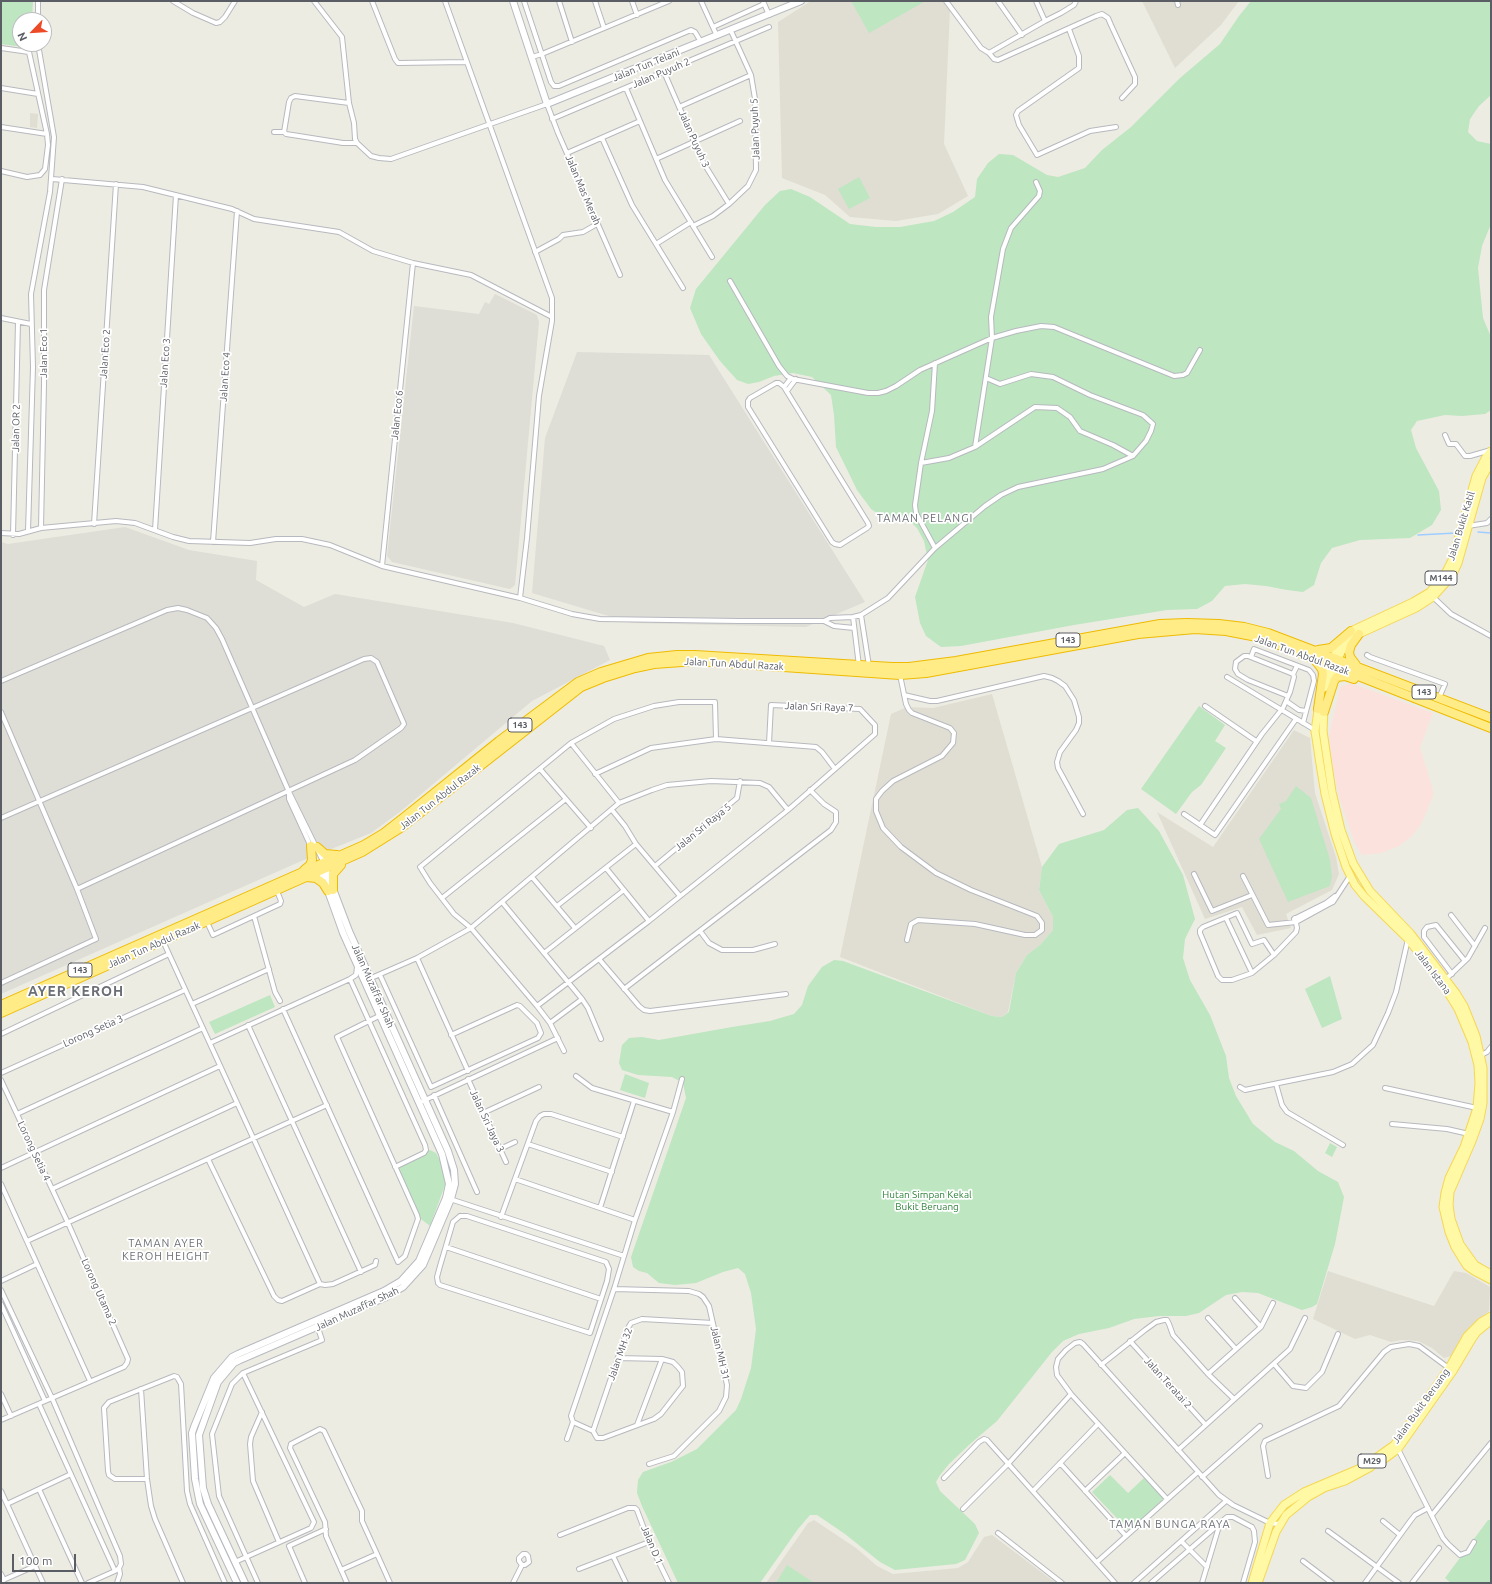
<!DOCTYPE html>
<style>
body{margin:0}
#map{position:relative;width:1492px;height:1584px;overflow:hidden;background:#edece2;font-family:Ubuntu,sans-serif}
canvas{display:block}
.frame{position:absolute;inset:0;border:2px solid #5a5d63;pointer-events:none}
.north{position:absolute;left:12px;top:12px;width:40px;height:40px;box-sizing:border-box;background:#fff;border:1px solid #bdbec1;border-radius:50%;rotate:245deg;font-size:11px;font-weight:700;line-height:16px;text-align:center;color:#5a5d63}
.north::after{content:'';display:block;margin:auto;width:14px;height:18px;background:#ed4a28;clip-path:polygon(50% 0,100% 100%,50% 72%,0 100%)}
.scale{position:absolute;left:12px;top:1554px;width:64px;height:18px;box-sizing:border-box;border:2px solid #5a5d63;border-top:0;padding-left:5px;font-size:12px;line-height:14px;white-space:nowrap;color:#5a5d63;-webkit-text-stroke:3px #fff;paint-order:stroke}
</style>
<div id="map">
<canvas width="1492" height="1584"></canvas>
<div class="frame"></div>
<div class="north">N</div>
<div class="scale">100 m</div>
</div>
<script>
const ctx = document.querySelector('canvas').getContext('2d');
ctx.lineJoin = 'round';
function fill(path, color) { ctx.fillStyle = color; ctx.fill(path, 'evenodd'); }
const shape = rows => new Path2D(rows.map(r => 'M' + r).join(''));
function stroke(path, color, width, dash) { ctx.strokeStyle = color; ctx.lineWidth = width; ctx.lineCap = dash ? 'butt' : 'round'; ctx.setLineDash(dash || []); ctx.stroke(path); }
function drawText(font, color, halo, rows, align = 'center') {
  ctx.font = font + ' Ubuntu,sans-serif'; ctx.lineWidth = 3.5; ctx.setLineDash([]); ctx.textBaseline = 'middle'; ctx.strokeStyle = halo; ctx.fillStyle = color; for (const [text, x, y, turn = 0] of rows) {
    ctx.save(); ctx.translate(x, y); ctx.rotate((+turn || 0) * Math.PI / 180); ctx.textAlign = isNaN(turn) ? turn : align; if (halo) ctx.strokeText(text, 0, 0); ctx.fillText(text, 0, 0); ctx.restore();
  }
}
fill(shape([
 [495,294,537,315,539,322,515,585,510,589,392,562,387,556,414,306,479,314,485,302,489,304],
 [577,352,709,355,865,602,806,627,632,623,532,593,545,438],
 [125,527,189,550,257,561,256,580,304,607,335,594,513,623,604,646,610,660,532,701,401,811,371,833,299,862,1,994,1,542,8,544]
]), '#deddd6');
fill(shape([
 [811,1,945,1,950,9,944,144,968,196,938,214,896,221,850,217,825,195,782,178,778,22],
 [1142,1,1239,1,1221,25,1175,68],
 [30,113,38,114,37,128,30,127],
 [992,694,1042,867,1039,890,1053,917,1053,930,1040,945,1027,955,1016,973,1008,1012,1002,1017,992,1016,840,957,891,714,907,707,933,708],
 [1294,730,1310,738,1315,793,1336,857,1339,874,1332,890,1286,914,1291,928,1257,935,1242,907,1205,919,1157,812,1213,847],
 [1328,1271,1434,1306,1454,1271,1466,1273,1490,1287,1489,1311,1471,1326,1462,1336,1451,1356,1444,1358,1432,1348,1418,1341,1402,1340,1391,1342,1370,1335,1355,1339,1313,1319],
 [814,1520,856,1548,877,1566,893,1574,958,1568,968,1562,984,1537,992,1535,1056,1583,766,1583,808,1523]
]), '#e0ded2');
fill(shape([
 [1351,683,1433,713,1420,747,1434,794,1421,824,1412,836,1399,846,1381,853,1362,855,1355,844,1339,797,1333,767,1329,736,1340,687]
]), '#fce2dc');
fill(shape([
 [1,1,33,1,32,20,20,20,20,44,30,44,30,48,1,44],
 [851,1,923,1,924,2,869,33],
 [1251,1,1491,1,1491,95,1479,106,1470,119,1468,132,1477,141,1491,144,1491,224,1482,246,1478,268,1483,318,1491,337,1491,410,1485,414,1462,416,1445,415,1417,421,1411,430,1416,448,1439,491,1441,510,1432,525,1410,538,1360,540,1332,548,1321,563,1314,585,1303,592,1287,590,1266,586,1245,584,1225,586,1212,601,1197,609,1167,610,1074,625,961,646,941,647,926,636,920,623,915,597,928,560,924,541,917,528,911,522,902,518,887,520,871,509,857,490,836,447,834,415,831,395,812,377,793,373,774,376,759,382,748,384,737,380,720,361,701,334,690,308,696,289,765,205,780,191,791,189,810,197,850,224,876,227,900,227,934,221,953,212,975,197,977,179,988,163,999,154,1013,155,1047,175,1058,177,1085,168,1102,150,1131,127,1180,78,1220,44,1239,16],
 [859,177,870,198,849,209,838,189],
 [1199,706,1225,725,1215,741,1226,748,1201,785,1192,792,1176,814,1141,789],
 [1296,786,1311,798,1330,860,1332,876,1330,886,1288,902,1259,839,1281,809,1279,804,1286,801],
 [1138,808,1159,831,1183,875,1195,919,1185,939,1183,958,1190,980,1210,1015,1226,1056,1229,1078,1236,1096,1253,1124,1275,1142,1294,1151,1318,1171,1338,1182,1344,1197,1335,1244,1317,1304,1312,1307,1302,1310,1258,1293,1242,1292,1226,1295,1199,1313,1186,1316,1159,1316,1134,1319,1109,1328,1079,1334,1063,1341,1052,1352,997,1421,970,1444,949,1464,940,1475,936,1482,940,1491,975,1524,979,1533,965,1560,956,1564,895,1570,880,1562,845,1534,817,1515,810,1515,798,1529,760,1583,678,1583,642,1506,637,1493,638,1480,643,1472,671,1462,697,1449,736,1410,741,1399,751,1368,756,1329,751,1293,745,1274,738,1268,723,1272,696,1283,675,1285,659,1283,647,1273,639,1271,633,1267,631,1257,686,1098,683,1083,672,1077,638,1075,622,1070,619,1063,622,1045,629,1038,642,1037,659,1040,732,1027,770,1021,794,1014,802,1005,808,986,822,967,834,960,843,961,992,1016,1002,1017,1009,1012,1016,973,1027,955,1040,945,1053,930,1053,917,1039,890,1042,867,1059,844,1104,830,1127,810],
 [1330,976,1342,1019,1322,1028,1305,989],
 [270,995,275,1007,215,1034,209,1022],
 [625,1074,649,1083,645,1098,620,1090],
 [1330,1143,1337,1147,1332,1157,1325,1153],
 [430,1150,436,1153,444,1168,445,1185,430,1226,421,1219,398,1166],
 [1110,1475,1128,1493,1145,1477,1164,1499,1129,1531,1092,1492],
 [1488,1520,1491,1520,1491,1583,1451,1583,1445,1578],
 [787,1565,814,1583,776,1583]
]), '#bde6c1');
stroke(shape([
 [1478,532,1491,533],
 [1418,535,1456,533]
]), '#a0cdff', 1.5);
const street = shape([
 [173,1,193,13,216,23,220,22,225,17,235,1],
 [314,1,342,37,349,103,354,123,355,139,357,143,371,156,379,158,391,159,547,104,558,133,620,275],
 [372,1,395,59,398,63,467,62],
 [445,1,552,298,552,321,539,396,527,538,520,598],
 [524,1,551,82,554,86,559,86,691,30,695,32,701,42],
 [559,1,572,42],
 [595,1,604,28],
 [632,1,637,15],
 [701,1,717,36],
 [763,1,769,15],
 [946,1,981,48,989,53,1045,21,1061,13,1074,5,1076,1],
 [998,1,1022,35],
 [1036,1,1045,21],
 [1177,1,1178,5],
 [38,20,38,1],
 [713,27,764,4],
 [1069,29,1079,56,1079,68,1018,111,1016,115,1019,125,1037,155,1090,131,1116,127],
 [1,48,29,52,47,134,48,145,45,169,40,175,27,177,1,171],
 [989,53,994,59,998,60,1096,16,1102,14,1108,18,1111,25,1135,77,1135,84,1122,98],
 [532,57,542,54,669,1],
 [664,72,703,162,729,204],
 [1,88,38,94],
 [626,88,665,180,712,257],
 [349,103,295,96,291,98,289,102,284,132,286,134,299,136,343,143,357,143],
 [679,107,751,75],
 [552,119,769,27],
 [1,127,47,134],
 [274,132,284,132],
 [602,138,632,205,683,288],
 [567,153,640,121],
 [656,159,740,121],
 [52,179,143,187,232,209,254,219,339,232,373,251,413,263,471,275,552,317],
 [693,226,713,216,729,204,748,186,756,170,755,99,751,75,731,31],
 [656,244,691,222],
 [535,252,559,239,563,235,583,232,597,224],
 [730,281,779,366,787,376,793,379,868,393,878,393,886,391,896,386,920,370,992,338,1016,331,1041,326,1054,327,1174,376,1183,375,1187,373,1200,350],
 [1,318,31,324],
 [935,363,932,411,921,463,915,505,916,513,935,548],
 [776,383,779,383,784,387,868,523,869,526,867,528,840,545,835,544,832,542,748,407,748,401,750,398,776,383],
 [784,387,791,378],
 [787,391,796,379],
 [1445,435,1449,444,1456,444,1465,456,1470,456,1491,450],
 [975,447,992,338,991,317,1003,249,1011,228,1039,196,1040,191,1036,182],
 [921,463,949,458,975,447,1035,407,1057,408,1070,417,1080,431,1113,445,1133,456],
 [94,524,116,184],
 [1468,526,1487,523,1491,519],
 [41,528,44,384,44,290,62,179],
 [155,530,176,195],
 [28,531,33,367,31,294,50,192,54,137,38,44],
 [1,533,19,534,41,528,116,521,135,523,173,537,189,541,250,543,276,539,302,539,330,545,382,566,520,598,572,614,600,619,739,621,824,621,830,618,853,617,861,615,888,598,935,548,985,506,1001,495,1018,487,1103,469,1133,456,1146,441,1151,431,1153,424,1143,415,1090,395,1053,377,1031,374,1000,384,986,378],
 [13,535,18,322],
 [213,542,237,211],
 [382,566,413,263],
 [1433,597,1451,614,1491,636],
 [861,615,869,666],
 [853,617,859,666],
 [824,621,834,626,854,628],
 [1367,655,1370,657,1445,684,1439,698],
 [1251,657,1254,649,1309,670,1313,675,1314,681,1303,723],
 [900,675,906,704,909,710,912,713,950,728,954,733,953,743,942,756,893,781,882,791,876,799,876,811,883,828,901,847,936,873,971,890,1037,916,1042,923,1042,930,1035,935,1025,935,975,924,918,920,911,924,907,940],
 [1227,677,1315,730],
 [1,681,167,610,178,608,187,610,207,618,216,628,222,639,289,792,324,863],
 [904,695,930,701,937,701,1044,676,1052,678,1058,681,1065,686,1074,700,1079,717,1079,723,1076,730,1060,752,1057,762,1058,768,1083,814],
 [1288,696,1248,680,1238,674,1235,669,1236,662,1244,656,1248,656,1293,674],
 [1286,701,1299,710,1306,711],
 [1205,706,1256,741],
 [1282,710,1290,692,1294,677,1293,674,1297,666],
 [1,712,77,889,96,939,1,983],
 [571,743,619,803],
 [540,769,591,828],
 [595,774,651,748,716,739,816,747,822,752,835,769],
 [289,792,289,799,311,847],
 [612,810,625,826,636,844,680,896],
 [1184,814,1215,835,1296,719],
 [1,818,364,659,371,658,377,662,404,724,401,728,355,760,77,889],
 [1200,825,1262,734,1282,709],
 [655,866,737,798,740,781],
 [606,868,649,921],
 [1194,874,1212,911,1252,895],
 [1243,876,1268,925,1296,922,1327,905,1333,902,1350,876],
 [532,877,575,928],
 [442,898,566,799],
 [502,902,582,999,588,1008,601,1039],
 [557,906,636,844],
 [1451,915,1475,946],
 [254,916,275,992,280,1001],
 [1226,918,1252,973],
 [1294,919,1326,903,1335,896],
 [207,922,213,935,280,904,281,901,277,891],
 [700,931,709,943,722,950,753,950,775,944],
 [163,941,320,1284],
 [544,953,624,890],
 [1274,955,1264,940,1252,944,1237,913,1203,927,1200,930,1200,933,1218,976,1222,980,1232,980,1252,973,1274,955,1296,932,1297,928,1295,918],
 [417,958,468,1071],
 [599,959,639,1006,644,1010,650,1011,786,994],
 [1452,974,1424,937,1424,931,1427,927,1436,925,1465,961],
 [380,975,431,1087,538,1038,541,1033,537,1023,520,1006,517,1005,451,1035],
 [350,979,425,1145,426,1150,424,1153,395,1167],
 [369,979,417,958,471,928,619,803,652,790,667,785,711,781,760,783,769,787,788,810],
 [1446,979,1468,958,1485,928],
 [624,989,831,830,836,822,836,812,824,804,810,790],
 [192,1004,269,969],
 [537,1006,649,921,788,810,875,734,875,725,860,709,771,705,769,743],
 [283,1009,398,1262,405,1256,418,1219,417,1215,337,1037,381,1015],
 [550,1023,582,999],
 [248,1025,361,1272],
 [1,1034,169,954],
 [210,1043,350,979,356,975,357,967],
 [564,1051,550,1023,537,1006,471,928,454,914,430,883,420,867,571,743,614,719,654,706,679,702,715,702,716,739],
 [1479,1056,1487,1052,1491,1047],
 [1,1073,185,990],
 [576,1076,592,1088,673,1112],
 [468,1079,506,1162],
 [1,1080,68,1223,128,1359,127,1363,124,1367,1,1420],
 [1276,1084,1282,1105,1287,1112,1343,1145],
 [1240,1087,1245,1090,1254,1088,1333,1072,1352,1064,1373,1045,1388,1013,1396,992,1408,939],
 [1385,1088,1477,1108],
 [434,1095,477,1192],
 [423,1101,558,1038],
 [483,1113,539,1087],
 [17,1114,203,1028],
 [1392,1124,1447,1129,1469,1134],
 [528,1144,612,1172],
 [500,1149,515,1142],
 [208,1159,274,1296,278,1300,282,1301,320,1284,325,1285,333,1284,375,1265,376,1261],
 [1,1168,220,1066],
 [515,1179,635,1220],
 [1,1184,90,1381],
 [52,1189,237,1103],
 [450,1199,624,1256],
 [600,1208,634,1101],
 [460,1216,467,1216,606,1262,609,1269,607,1281,590,1333,440,1285,438,1283,437,1277,440,1266,453,1222,460,1216],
 [501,1217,536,1121,540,1116,544,1114,551,1114,623,1137],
 [27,1241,327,1105],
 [446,1247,601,1299],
 [1,1281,37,1264],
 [614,1289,689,1291,699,1294,703,1297,709,1306,727,1385,726,1397,719,1411,674,1456,649,1464],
 [1,1290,52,1398,120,1556,121,1564,119,1568,115,1571,88,1583],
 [1235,1298,1261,1327],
 [1,1304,45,1401],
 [1208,1318,1236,1349],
 [1130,1341,1205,1424],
 [618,1358,662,1359,673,1362,678,1367,682,1372,683,1386,661,1414,654,1419,603,1438,597,1438,593,1431,628,1328,631,1323,642,1319,713,1323],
 [1274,1364,1293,1386,1306,1388,1322,1372,1338,1334],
 [1101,1365,1145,1330,1156,1322,1164,1320,1167,1320,1169,1324,1173,1335,1208,1374,1234,1399],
 [1208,1374,1261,1327,1273,1303],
 [141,1389,147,1479,151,1506,155,1519,183,1583],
 [1,1394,11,1416],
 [39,1404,115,1571],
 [262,1412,251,1437,250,1444,253,1481,279,1542],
 [573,1422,593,1431],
 [637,1425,662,1359],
 [567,1439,573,1422,571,1416,614,1289,635,1220,673,1112,682,1079],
 [1398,1449,1443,1538,1448,1544,1460,1555,1468,1552,1474,1542],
 [1178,1450,1290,1349,1305,1318],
 [1060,1463,1126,1536],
 [1268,1476,1263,1446,1265,1441,1339,1406,1384,1352,1391,1347,1409,1344,1419,1346,1450,1369],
 [1202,1477,1260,1426],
 [944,1478,979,1442,984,1439,987,1440,1115,1583],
 [147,1479,115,1479,109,1475,108,1471,104,1408,109,1402,174,1376,177,1377,181,1384,187,1491,190,1504,225,1583],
 [39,1489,82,1583],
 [1,1491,43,1583],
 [1033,1491,1098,1424],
 [1085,1491,1125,1453],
 [1167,1499,1071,1394,1057,1375,1056,1367,1058,1359,1066,1350,1075,1343,1080,1342,1083,1344,1219,1495,1233,1505,1270,1523,1278,1524,1281,1522],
 [7,1504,71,1474],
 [963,1509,1008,1464,1071,1394],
 [1432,1515,1491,1443],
 [1383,1521,1400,1535],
 [1328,1531,1399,1583],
 [998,1533,1062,1583],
 [560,1535,628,1508,635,1508,637,1510,649,1542,669,1583],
 [1181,1541,1207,1567],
 [613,1556,626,1583],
 [1303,1561,1332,1583],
 [235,1562,311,1528,314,1522,243,1373],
 [1097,1562,1198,1472],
 [579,1569,649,1542],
 [341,1570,377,1554,390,1583],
 [1,1574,4,1580],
 [1,1581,35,1566],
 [117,1583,120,1574,119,1568],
 [258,1583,219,1496,212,1434,232,1384,243,1373,322,1340,317,1325],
 [305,1583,289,1546,326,1529],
 [347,1583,326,1536,325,1522,290,1448,291,1444,320,1429,324,1431,362,1511,362,1521,377,1554],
 [513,1583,522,1565,525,1565,529,1562,528,1556,526,1554,523,1554,519,1558,519,1561,522,1565],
 [1134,1583,1226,1501],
 [1151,1583,1219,1524],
 [1202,1583,1220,1523,1227,1517,1233,1517,1252,1527,1254,1531,1255,1542,1243,1583],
 [1365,1583,1411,1520,1415,1515,1428,1508],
 [1412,1583,1439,1548]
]);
const secondary = shape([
 [513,1,547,104,801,1],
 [237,1583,200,1504,195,1479,192,1433,194,1427,214,1378,232,1357,238,1354,384,1291,401,1281,419,1261,446,1198,449,1184,442,1154,343,933,319,866],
 [245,1583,208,1504,203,1488,199,1435,218,1382,234,1363,240,1360,386,1297,403,1287,423,1265,451,1199,455,1184,454,1170,448,1151,349,931,324,865]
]);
const primary = shape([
 [1330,686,1335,666,1341,652,1351,641,1359,634,1416,608,1433,597,1452,576,1458,563,1482,478,1491,462],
 [1324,688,1333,657,1341,643,1351,631,1413,602,1430,592,1446,572,1452,560,1476,476,1486,457,1491,451],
 [1319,704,1315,731,1320,764,1325,794,1335,834,1346,867,1355,885,1364,896,1408,939,1440,980,1458,1009,1472,1042,1478,1065,1479,1083,1477,1108,1464,1147,1449,1178,1445,1193,1443,1207,1449,1232,1455,1247,1463,1260,1467,1266,1474,1271,1491,1280],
 [1324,708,1323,731,1332,792,1341,830,1353,863,1370,891,1411,934,1456,993,1464,1006,1476,1036,1483,1068,1483,1103,1480,1119,1472,1141,1450,1192,1449,1205,1451,1219,1460,1244,1475,1265,1491,1274],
 [1383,1460,1398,1449,1453,1371,1472,1339,1477,1332,1488,1323],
 [1252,1583,1270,1523,1284,1505,1304,1492,1363,1467,1394,1445,1449,1368,1467,1336,1481,1322,1491,1316],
 [1258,1583,1276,1532,1286,1515,1308,1497,1324,1488,1345,1481,1371,1467]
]);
const highway = shape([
 [1318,650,1331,648,1351,631],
 [1314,659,1322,669,1323,674,1318,709],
 [1356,665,1350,657,1349,652,1351,645,1359,634],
 [1324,712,1334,681,1337,677,1345,676,1354,679],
 [317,847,325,854,337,855],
 [304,870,310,865,312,860,311,846],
 [307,877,316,878,323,883,328,891],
 [333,890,333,874,341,865],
 [1,1005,364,845,384,833,407,815,499,741,578,682,601,672,648,658,677,655,695,655,892,667,909,667,956,661,1160,624,1187,623,1219,624,1244,627,1268,633,1491,718],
 [1,1013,362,852,402,827,581,687,603,678,635,668,654,664,696,661,900,675,926,673,1138,634,1195,629,1226,631,1257,637,1274,643,1491,728]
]);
stroke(street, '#b7b9bf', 6);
stroke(secondary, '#b7bac1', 8);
stroke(primary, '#f5d753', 9);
stroke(highway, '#efbb00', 10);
stroke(street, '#fff', 4);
stroke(secondary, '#fff', 6);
stroke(primary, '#fff9a5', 7);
stroke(highway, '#ffec87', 8);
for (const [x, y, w] of [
 [1441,578,32],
 [1068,640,24],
 [1424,692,24],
 [520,725,24],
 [80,970,24],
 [1372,1461,28]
]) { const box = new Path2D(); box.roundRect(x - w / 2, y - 7, w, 14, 3); ctx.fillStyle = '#fff'; ctx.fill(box); stroke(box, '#5a5d63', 1); }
drawText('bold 9px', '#5a5d63', null, [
 ["M144",1441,578],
 ["143",1068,640],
 ["143",1424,692],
 ["143",520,725],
 ["143",80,970],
 ["M29",1372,1461]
]);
drawText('10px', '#5a5d63', '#fff', [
 ["Jalan Tun Telani",646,65,-22],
 ["Jalan Puyuh 2",661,73,-23],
 ["Jalan Puyuh 5",755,129,-92],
 ["Jalan Puyuh 3",694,139,66],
 ["Jalan Mas Merah",583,190,67],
 ["Jalan Eco 1",44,353,-90],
 ["Jalan Eco 2",105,354,-86],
 ["Jalan Eco 3",165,363,-86],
 ["Jalan Eco 4",225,377,-86],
 ["Jalan Eco 6",397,415,-84],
 ["Jalan OR 2",16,428,-89],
 ["Jalan Bukit Katil",1461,526,-73],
 ["Jalan Tun Abdul Razak",1302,655,20],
 ["Jalan Tun Abdul Razak",734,664,3],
 ["Jalan Sri Raya 7",819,707,2],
 ["Jalan Tun Abdul Razak",440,797,-38],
 ["Jalan Sri Raya 5",703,827,-39],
 ["Jalan Tun Abdul Razak",154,945,-24],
 ["Jalan Istana",1433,972,53],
 ["Jalan Muzaffar Shah",373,986,66],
 ["Lorong Setia 3",93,1031,-24],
 ["Jalan Sri Jaya 3",487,1121,65],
 ["Lorong Setia 4",34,1151,65],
 ["Lorong Utama 2",99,1292,66],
 ["Jalan Muzaffar Shah",357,1309,-25],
 ["Jalan MH 31",720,1353,77],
 ["Jalan MH 32",620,1354,-70],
 ["Jalan Teratai 2",1168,1383,48],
 ["Jalan Bukit Beruang",1421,1406,-54],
 ["Jalan D 1",652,1545,67]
]);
drawText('10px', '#31833d', '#fff', [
 ["Hutan Simpan Kekal",927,1195],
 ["Bukit Beruang",927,1207]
]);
ctx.letterSpacing = '1px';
drawText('11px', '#6b6f75', '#fff', [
 ["TAMAN PELANGI",925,518],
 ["TAMAN AYER",166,1243],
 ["KEROH HEIGHT",166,1256],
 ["TAMAN BUNGA RAYA",1170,1524]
]);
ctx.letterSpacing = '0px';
ctx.letterSpacing = '1px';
drawText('bold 14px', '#6b6f75', '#fff', [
 ["AYER KEROH",76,991]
]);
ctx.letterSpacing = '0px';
</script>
